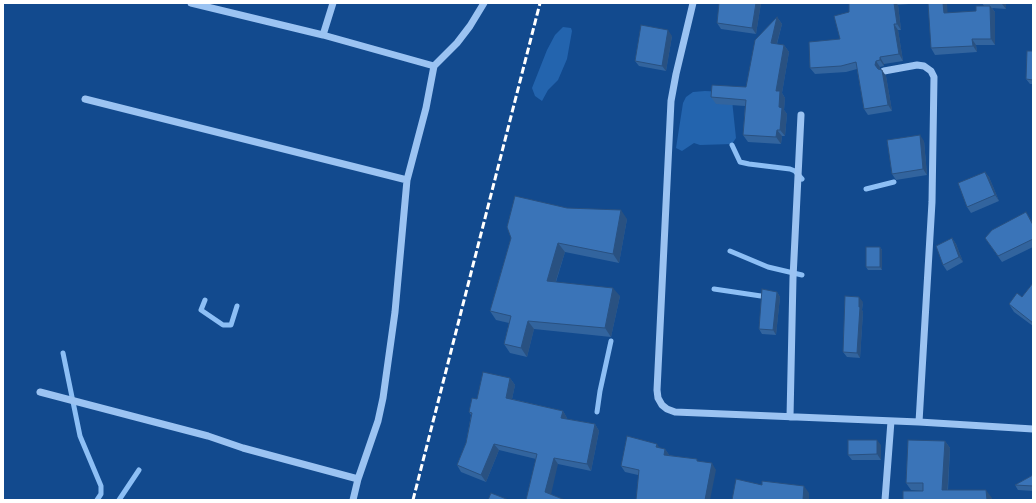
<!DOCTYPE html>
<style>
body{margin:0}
#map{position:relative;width:1036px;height:503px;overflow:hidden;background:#124a8e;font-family:"Varela Round",sans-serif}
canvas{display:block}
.frame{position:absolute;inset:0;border:4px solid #fff;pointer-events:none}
</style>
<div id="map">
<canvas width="1036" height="503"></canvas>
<div class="frame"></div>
</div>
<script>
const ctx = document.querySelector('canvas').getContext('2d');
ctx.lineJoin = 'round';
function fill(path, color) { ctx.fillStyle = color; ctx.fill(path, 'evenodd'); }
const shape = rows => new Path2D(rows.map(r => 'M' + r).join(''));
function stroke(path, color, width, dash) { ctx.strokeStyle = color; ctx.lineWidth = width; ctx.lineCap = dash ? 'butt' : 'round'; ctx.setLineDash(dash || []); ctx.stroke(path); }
fill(shape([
 [563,27,571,28,572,31,567,59,558,80,548,90,542,101,535,96,532,88,547,50,555,35],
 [705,91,726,92,732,100,736,138,732,144,700,145,694,143,682,151,676,148,683,103,686,97,693,92]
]), '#2364ae');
stroke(shape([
 [732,145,740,162,749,164,790,169,795,171,802,179],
 [866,189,894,182],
 [730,251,768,267,802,275],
 [714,289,761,296],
 [205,300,201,310,223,325,231,325,237,306],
 [63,353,80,436,101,486,101,494,97,500],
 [597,412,600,391,611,341],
 [119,500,139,470]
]), '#8dbff5', 5);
stroke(shape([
 [191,3,323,35,434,66],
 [693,3,676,74,671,101,657,390,658,398,662,405,667,409,675,412,919,422,1033,429],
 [323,35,333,3],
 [884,71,917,65,924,66,931,71,934,77,932,202,919,422],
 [85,99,407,180],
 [40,392,208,436,243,448,358,479],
 [790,417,793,278,801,115],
 [353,500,358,479,378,421,383,398,395,312,407,180,426,108,434,66,457,43,470,26,484,3],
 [885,500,891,421]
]), '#9bc3f2', 7);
stroke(shape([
 [413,500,540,3]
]), '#fff', 3, [7, 3]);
fill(shape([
 [761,3,756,34,721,29,717,23],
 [849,3,920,3,898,5,901,30,898,30,903,61,884,64,884,66,880,67,880,70,886,76,892,111,868,115,864,109,857,69,846,72,815,74,810,68,840,39,849,12],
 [982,3,1006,3,1006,9,992,8,995,12,995,45,976,45,977,52,935,55,931,48,948,13,976,11,984,6],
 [777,17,782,24,777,44,784,45,789,52,782,93,785,98,784,110,787,114,785,136,782,136,781,144,748,142,743,135,745,106,716,104,711,97,746,87],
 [672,36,666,71,639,66,635,61],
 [1033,51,1033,84,1030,84,1026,79],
 [924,141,927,175,896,180,892,174],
 [985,172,989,177,999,201,971,213,967,207],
 [567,208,627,219,619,263,565,252,556,282,620,296,611,337,534,329,527,357,510,353,504,344,509,323,496,320,490,311,511,238],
 [1026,212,1033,223,1033,247,1002,262,985,238],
 [952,238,956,244,963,262,947,271,943,265],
 [880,247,882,250,882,270,868,270,866,267],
 [1033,283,1033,326,1014,312,1009,304,1022,297],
 [777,292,780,297,776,335,762,334,759,329],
 [863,302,862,310,863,312,860,358,847,357,843,352],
 [510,378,515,385,512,399,563,411,567,418,567,419,595,424,599,431,591,471,558,464,526,500,536,459,499,450,486,482,461,472,457,465,466,443,471,415,469,412,477,399],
 [945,441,950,448,948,490,992,498,911,490,906,483],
 [881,445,881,460,852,460,848,455],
 [660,448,665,449,669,455,698,461,716,470,638,475,625,472,621,466],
 [1033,475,1033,491,1018,490,1015,485]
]), '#32649e');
fill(shape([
 [756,3,761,3,756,34,752,28],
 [894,3,896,3,898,5,901,30,897,24],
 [943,3,947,3,948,19,944,13],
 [1002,3,1006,3,1006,9,1002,4],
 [990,6,995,12,995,45,991,39],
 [777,17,782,24,775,50,771,43],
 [894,24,898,30,903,61,899,54],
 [668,30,672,36,666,71,662,66],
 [972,39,976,45,977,52,973,46],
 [784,45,789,52,782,93,785,98,784,110,787,114,785,136,780,130,779,107,776,91],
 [880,57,884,64,884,66,880,60],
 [876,61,880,67,879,72,875,65],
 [882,70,886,76,892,111,888,105],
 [777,130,782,136,781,144,776,137],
 [920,135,924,141,927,175,923,169],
 [985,172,989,177,999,201,995,195],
 [621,210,627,219,619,263,613,254],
 [1026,212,1030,218,1033,223,1033,225],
 [952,238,956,244,963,262,959,257],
 [558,243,565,252,553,290,547,281],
 [880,247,882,250,882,270,880,267],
 [613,288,620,296,611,337,605,328],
 [777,292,780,297,776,335,773,330],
 [859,297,863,302,862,310,863,312,860,358,857,353],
 [528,321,534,329,527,357,521,348],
 [510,378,515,385,511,404,506,398],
 [563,411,567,418,566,424,561,418],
 [595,424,599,431,591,471,587,464],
 [877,440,881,445,881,460,877,454],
 [945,441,950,448,947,498,942,490],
 [494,444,499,450,486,482,481,475],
 [657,444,661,450,656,447],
 [665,449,670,456,664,455],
 [554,458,558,464,550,499,545,492],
 [712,463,716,470,710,500,705,500],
 [804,486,809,493,809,500,803,500],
 [986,490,992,498,992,500,987,500]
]), '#295181');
const building = shape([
 [719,3,756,3,752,28,717,23,719,3],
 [849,3,894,3,897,24,894,24,899,54,880,57,880,60,876,61,875,65,878,69,882,70,888,105,864,109,856,62,841,66,810,68,809,42,840,39,834,16,849,12,849,3],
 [928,3,943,3,944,13,976,11,976,6,990,6,991,39,972,39,973,46,931,48,928,3],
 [777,17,771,43,784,45,776,91,780,91,779,107,782,108,780,130,777,130,776,137,743,135,746,100,711,97,712,85,746,87,755,40,777,17],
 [641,25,668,30,662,66,635,61,641,25],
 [1027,51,1033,51,1033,80,1026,79,1027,51],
 [920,135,923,169,892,174,887,140,920,135],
 [985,172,995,195,967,207,958,183,985,172],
 [515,196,567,208,621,210,613,254,558,243,547,281,613,288,605,328,528,321,521,348,504,344,511,316,490,311,511,238,507,227,515,196],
 [1026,212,1033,225,1033,239,998,256,985,238,992,230,1026,212],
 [952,238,959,257,943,265,936,246,952,238],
 [866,247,880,247,880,267,866,267,866,247],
 [1033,283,1033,323,1009,304,1017,293,1022,297,1033,283],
 [762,289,777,292,773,330,759,329,762,289],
 [845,296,859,297,859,307,860,307,857,353,843,352,845,296],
 [483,372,510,378,506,398,563,411,561,418,595,424,587,464,554,458,545,492,565,500,526,500,537,454,494,444,481,475,457,465,466,443,472,413,469,412,472,398,477,399,483,372],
 [627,436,657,444,656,447,665,449,664,455,697,459,697,461,712,463,705,500,636,500,639,470,621,466,627,436],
 [848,440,877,440,877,454,848,455,848,440],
 [908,440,945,441,942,490,986,490,987,500,903,500,903,491,923,491,923,483,906,483,908,440],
 [1033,475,1033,486,1015,485,1033,475],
 [736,479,762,485,762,481,804,486,803,500,732,500,736,479],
 [491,493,509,500,488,500,491,493]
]);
fill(building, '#3a74b8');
stroke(building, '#295181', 1);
</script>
